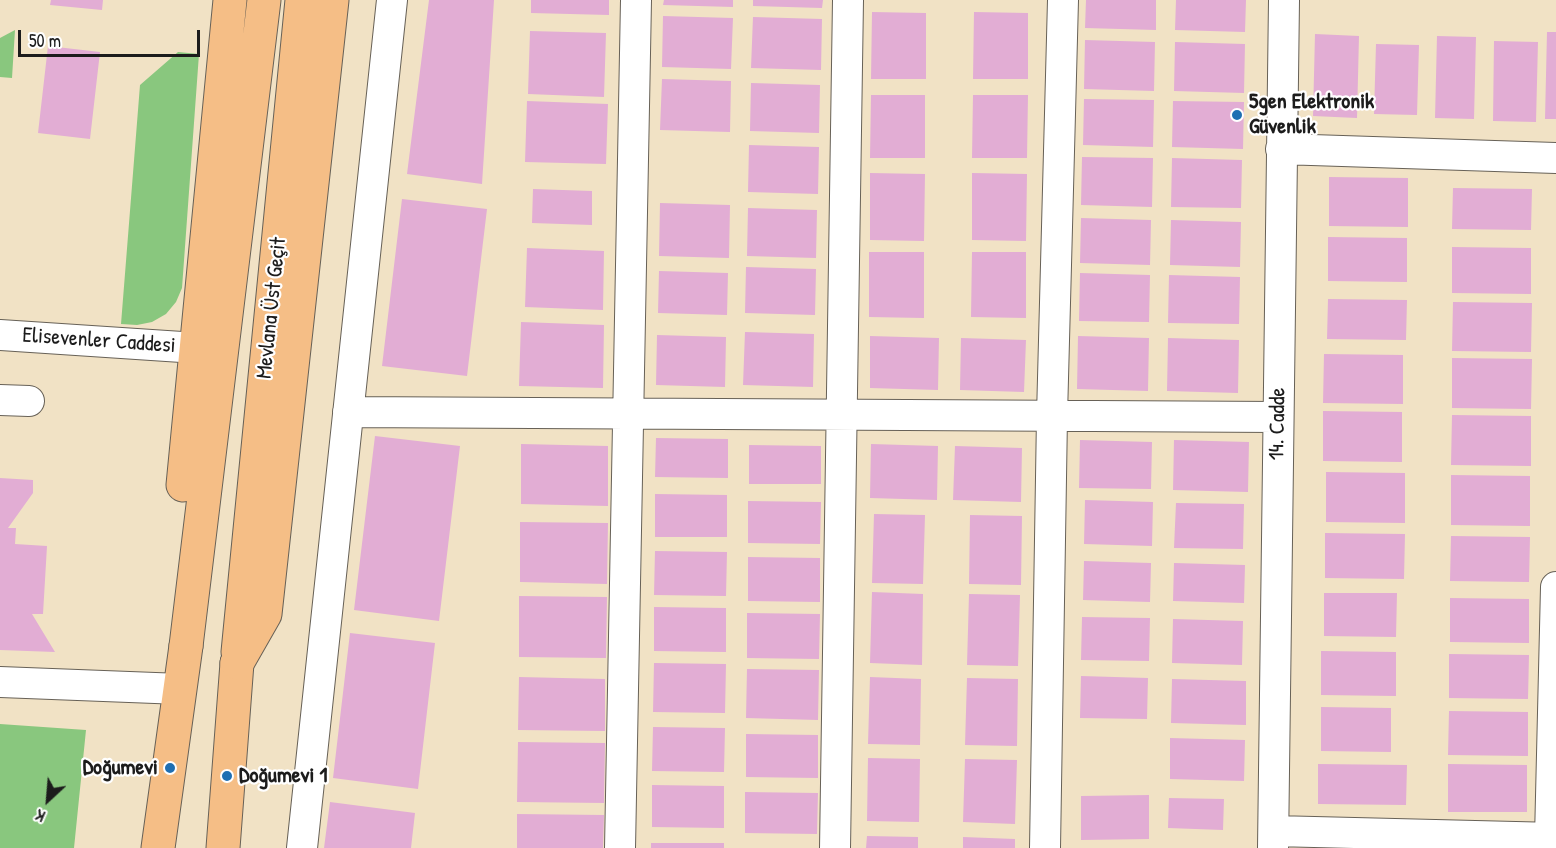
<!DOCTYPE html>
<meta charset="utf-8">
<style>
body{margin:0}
#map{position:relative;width:1556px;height:848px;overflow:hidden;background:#f1e2c5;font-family:"Patrick Hand",sans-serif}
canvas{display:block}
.north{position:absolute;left:18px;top:770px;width:60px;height:60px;-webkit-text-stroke:4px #fff;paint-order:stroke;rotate:206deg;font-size:16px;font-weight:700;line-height:24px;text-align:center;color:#1c1c1c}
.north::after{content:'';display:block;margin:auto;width:21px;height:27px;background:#1c1c1c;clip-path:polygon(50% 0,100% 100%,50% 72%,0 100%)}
.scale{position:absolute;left:18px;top:30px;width:182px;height:27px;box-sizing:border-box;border:3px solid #1c1c1c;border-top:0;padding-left:8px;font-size:18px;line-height:21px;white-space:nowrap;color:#1c1c1c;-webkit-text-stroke:4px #fff;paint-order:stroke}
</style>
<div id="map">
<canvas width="1556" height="848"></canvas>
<div class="north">K</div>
<div class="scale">50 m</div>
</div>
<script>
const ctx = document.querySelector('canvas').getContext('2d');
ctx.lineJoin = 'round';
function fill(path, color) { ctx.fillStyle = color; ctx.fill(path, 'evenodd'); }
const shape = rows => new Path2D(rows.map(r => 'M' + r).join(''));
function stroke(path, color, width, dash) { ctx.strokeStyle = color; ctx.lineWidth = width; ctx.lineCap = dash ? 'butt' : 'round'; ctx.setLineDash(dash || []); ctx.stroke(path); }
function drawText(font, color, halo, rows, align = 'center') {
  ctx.font = font + ' "Patrick Hand",sans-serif'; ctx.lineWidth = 4.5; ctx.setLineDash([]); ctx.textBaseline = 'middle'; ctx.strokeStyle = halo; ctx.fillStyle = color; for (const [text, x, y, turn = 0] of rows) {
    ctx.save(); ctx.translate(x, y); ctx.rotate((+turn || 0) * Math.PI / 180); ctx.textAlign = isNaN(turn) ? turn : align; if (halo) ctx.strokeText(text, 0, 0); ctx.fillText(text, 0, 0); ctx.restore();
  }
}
fill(shape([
 [15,30,12,78,0,77,0,38],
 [178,52,199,54,182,288,176,302,166,314,152,322,137,325,121,324,140,85],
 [0,724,86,730,74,848,0,848]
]), '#89c77e');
fill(shape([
 [51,0,103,0,102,10,50,5],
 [429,0,494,0,482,184,407,174],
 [531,0,609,0,609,15,531,13],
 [664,0,733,0,733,7,663,5],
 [753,0,823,0,822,8,753,6],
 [1086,0,1156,0,1156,30,1085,28],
 [1176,0,1246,0,1245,32,1175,30],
 [872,12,926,13,926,79,871,79],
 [974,12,1028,13,1028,79,973,79],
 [663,16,733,18,731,69,662,67],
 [753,17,822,19,821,70,751,68],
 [530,31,606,33,604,97,528,94],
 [1547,32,1556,32,1556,119,1545,119],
 [1315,34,1359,36,1357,118,1313,116],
 [1437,36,1476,37,1474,119,1435,118],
 [1085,40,1155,42,1154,91,1084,89],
 [1494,41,1538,42,1536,122,1493,121],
 [1175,42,1245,44,1244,93,1174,91],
 [1376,44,1419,45,1417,115,1374,114],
 [48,46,100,52,90,139,38,133],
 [662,79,731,81,730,132,660,130],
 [751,83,820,85,819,133,750,131],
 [871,95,925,95,925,158,870,158],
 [973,95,1028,95,1027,158,972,158],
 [1084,99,1154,100,1153,147,1083,145],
 [527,101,608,104,606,164,525,162],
 [1173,101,1244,102,1243,149,1172,147],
 [749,145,819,147,818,194,748,192],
 [1082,157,1153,158,1152,207,1081,205],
 [1172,158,1242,160,1241,208,1171,207],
 [870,173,925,174,924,241,870,240],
 [972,173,1027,174,1026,241,972,240],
 [1329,177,1408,178,1408,227,1329,226],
 [1453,188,1532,189,1531,230,1452,229],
 [533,189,592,191,592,225,532,223],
 [402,199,487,209,467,376,382,366],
 [660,203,730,205,729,258,659,256],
 [748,208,817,210,816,258,747,256],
 [1081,218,1151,220,1150,265,1080,263],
 [1171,220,1241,222,1240,267,1170,265],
 [1328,237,1407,238,1407,282,1328,281],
 [1452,247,1531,248,1531,294,1452,293],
 [527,248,604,251,603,310,525,307],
 [869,252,924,252,924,318,869,317],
 [972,252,1026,252,1026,318,971,317],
 [746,267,816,269,815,315,745,313],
 [659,271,728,273,727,315,658,313],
 [1080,273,1150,275,1149,322,1079,321],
 [1169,275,1240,277,1239,324,1168,323],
 [1328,299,1407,300,1406,340,1327,339],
 [1453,302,1532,303,1531,352,1452,351],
 [521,322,604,325,603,388,519,386],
 [745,332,814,334,813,387,743,385],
 [657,335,726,337,725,387,656,385],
 [870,336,939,338,938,390,870,388],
 [1078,336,1149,338,1148,391,1077,389],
 [961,338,1026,340,1024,392,960,390],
 [1168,338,1239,340,1238,393,1167,391],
 [1324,354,1403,355,1403,404,1323,403],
 [1452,358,1532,359,1531,409,1452,408],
 [1323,411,1402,412,1402,462,1323,461],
 [1452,415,1531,416,1531,466,1451,465],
 [375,436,460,446,439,621,354,610],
 [656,438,728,439,728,478,655,477],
 [1080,440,1152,442,1151,489,1079,488],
 [1174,440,1249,442,1248,492,1173,490],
 [521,444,608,446,608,506,521,504],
 [871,444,938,446,937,500,870,498],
 [749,445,821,446,821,484,749,484],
 [955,446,1022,448,1021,502,953,500],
 [1326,472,1405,473,1405,523,1326,522],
 [1451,475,1530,476,1530,526,1451,525],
 [0,478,33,480,33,493,8,528,16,528,15,544,47,546,43,614,32,614,55,652,0,650],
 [655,494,727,495,727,537,655,537],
 [1085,500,1153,502,1152,546,1084,544],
 [748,501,821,502,820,544,748,543],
 [1176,503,1244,504,1243,549,1174,548],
 [874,514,925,515,923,584,872,583],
 [970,515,1022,516,1021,585,969,584],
 [520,522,608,523,607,584,520,582],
 [1325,533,1405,534,1404,579,1325,578],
 [1451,536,1530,537,1529,582,1450,581],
 [655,551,727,552,726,596,654,595],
 [748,557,820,558,820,602,748,601],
 [1084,561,1151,563,1150,602,1083,600],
 [1174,563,1245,565,1244,603,1173,601],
 [872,592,923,594,922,665,870,663],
 [1324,593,1397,593,1396,637,1324,636],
 [969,594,1020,595,1018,666,967,665],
 [519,596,607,597,606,658,519,657],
 [1450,598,1529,599,1529,643,1450,642],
 [654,607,726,608,726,652,654,651],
 [747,613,820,614,819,659,747,658],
 [1082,617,1150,618,1149,661,1081,660],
 [1173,619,1243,621,1242,665,1172,663],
 [350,633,435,643,418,789,333,778],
 [1321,651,1396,652,1396,696,1321,695],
 [1449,654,1529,655,1528,699,1449,698],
 [654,663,726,664,725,713,653,712],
 [747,669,819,670,818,720,746,718],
 [1081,676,1148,678,1147,719,1080,718],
 [519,677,605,679,605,731,518,730],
 [870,677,921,679,920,745,868,744],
 [967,678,1018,679,1017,746,965,745],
 [1172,679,1246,681,1246,725,1171,723],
 [1321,707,1391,708,1391,752,1321,751],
 [1449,711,1528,712,1528,756,1448,755],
 [653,727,725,728,724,772,652,771],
 [746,734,818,735,818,778,746,777],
 [1170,738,1245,740,1244,781,1170,779],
 [518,742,605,743,604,803,517,802],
 [868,758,920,759,919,822,867,821],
 [965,759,1017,760,1015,824,963,822],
 [1318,764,1407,765,1406,805,1318,804],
 [1448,764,1527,765,1527,812,1448,812],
 [652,785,724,786,724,828,652,827],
 [745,792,818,793,817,834,745,833],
 [1149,795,1149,839,1081,840,1081,796],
 [1169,798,1224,799,1223,830,1168,828],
 [330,802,415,813,411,848,324,848],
 [517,814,604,815,603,848,517,848],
 [867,836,918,837,918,848,866,848],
 [963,837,1015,839,1015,848,963,848],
 [651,843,724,843,724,848,651,848]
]), '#e2add4');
const minor = shape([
 [1281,149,1556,158],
 [0,335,197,348],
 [0,400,29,401],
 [348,412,1278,417],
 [0,682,181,689],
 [1274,831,1556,838],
 [1550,838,1556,587],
 [302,848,392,0],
 [620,848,636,0],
 [835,848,848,0],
 [1045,848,1052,416,1063,0],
 [1273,848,1284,0]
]);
const major = shape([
 [158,848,186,646],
 [223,848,237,663]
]);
const highway = shape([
 [183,485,230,0],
 [186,646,264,0],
 [238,652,302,0],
 [237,663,265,614,332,0]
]);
stroke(minor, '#676157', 32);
stroke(major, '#676157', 35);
stroke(highway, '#676157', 35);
stroke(minor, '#fff', 30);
stroke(major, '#f5be86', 33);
stroke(highway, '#f5be86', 33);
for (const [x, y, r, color] of [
 [1237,115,6,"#1f6fb2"],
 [170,768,6,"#1f6fb2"],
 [227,776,6,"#1f6fb2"]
]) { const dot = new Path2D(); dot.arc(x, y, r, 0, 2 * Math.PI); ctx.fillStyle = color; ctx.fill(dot); stroke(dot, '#fff', 2); }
drawText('bold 22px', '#1c1c1c', '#fff', [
 ["5gen Elektronik",1249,102],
 ["Güvenlik",1249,127],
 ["Doğumevi",158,768,"right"],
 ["Doğumevi 1",239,776]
], 'left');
drawText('22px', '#1c1c1c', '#fff', [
 ["Mevlana Üst Geçit",272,308,-84],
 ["Elisevenler Caddesi",99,341,4],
 ["14. Cadde",1278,424,-89]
]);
</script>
